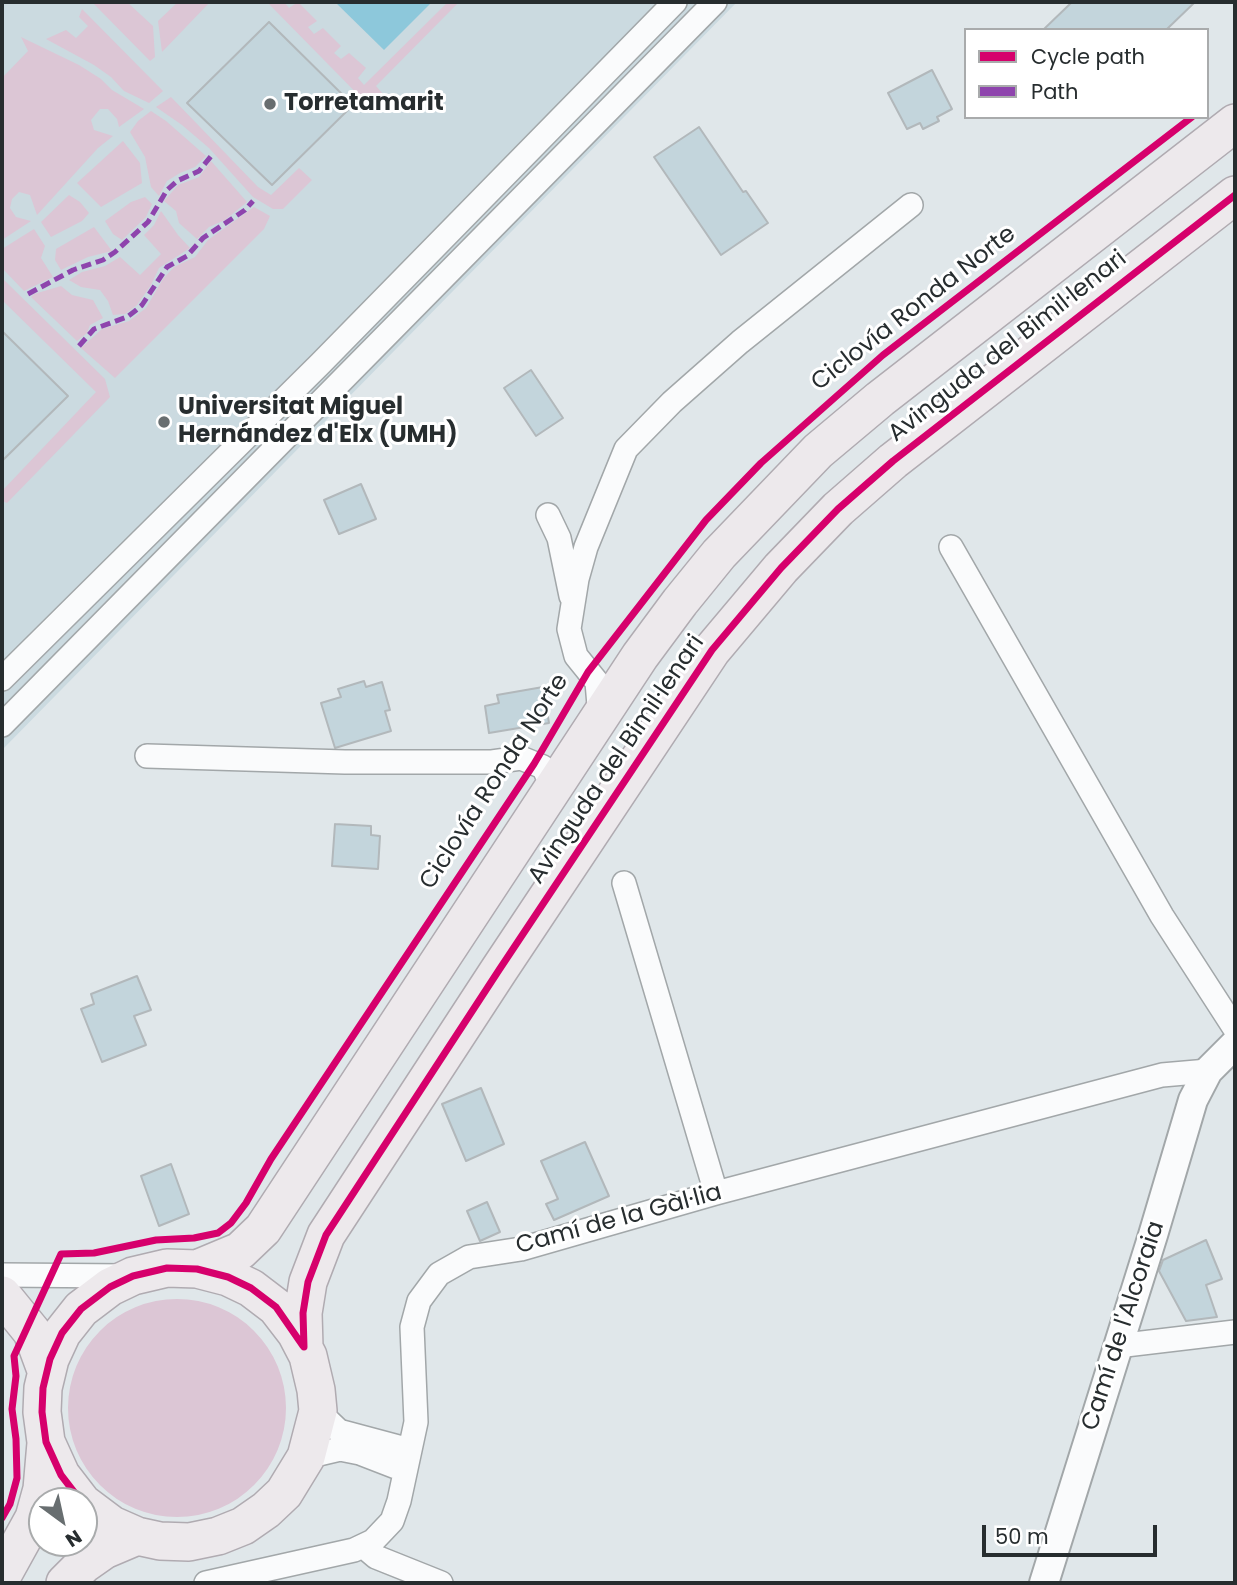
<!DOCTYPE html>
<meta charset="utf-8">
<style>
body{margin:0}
#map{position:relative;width:1237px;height:1585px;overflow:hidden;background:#e0e7ea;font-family:Poppins,sans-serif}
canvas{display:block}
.frame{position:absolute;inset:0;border:4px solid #272d2f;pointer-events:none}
.legend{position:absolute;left:964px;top:28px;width:245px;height:91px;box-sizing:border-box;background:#fff;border:2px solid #a9abac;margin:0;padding:9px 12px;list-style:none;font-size:21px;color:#272d2f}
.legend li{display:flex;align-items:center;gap:14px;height:35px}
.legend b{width:35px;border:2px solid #a9abac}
.north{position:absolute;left:28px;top:1487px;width:70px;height:70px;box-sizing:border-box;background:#fff;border:2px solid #a9abac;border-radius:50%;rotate:147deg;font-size:19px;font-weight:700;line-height:28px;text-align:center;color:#272d2f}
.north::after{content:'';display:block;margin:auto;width:24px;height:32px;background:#686e70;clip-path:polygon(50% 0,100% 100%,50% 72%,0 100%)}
.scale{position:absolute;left:982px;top:1525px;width:175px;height:32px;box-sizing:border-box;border:4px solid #272d2f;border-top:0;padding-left:9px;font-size:21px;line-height:24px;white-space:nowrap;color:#272d2f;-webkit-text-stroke:5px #fff;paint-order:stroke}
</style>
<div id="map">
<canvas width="1237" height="1585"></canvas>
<div class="frame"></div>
<ul class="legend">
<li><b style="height:9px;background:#d6006c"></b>Cycle path</li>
<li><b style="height:9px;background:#8e44ad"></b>Path</li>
</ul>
<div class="north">N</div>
<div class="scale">50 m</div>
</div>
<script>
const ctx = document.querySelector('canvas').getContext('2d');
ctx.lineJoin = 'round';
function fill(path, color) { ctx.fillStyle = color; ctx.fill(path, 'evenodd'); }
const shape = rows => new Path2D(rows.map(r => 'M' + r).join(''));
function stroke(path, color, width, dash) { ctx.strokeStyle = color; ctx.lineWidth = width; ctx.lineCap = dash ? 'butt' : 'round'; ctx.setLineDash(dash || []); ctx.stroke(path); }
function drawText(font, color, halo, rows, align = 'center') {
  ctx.font = font + ' Poppins,sans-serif'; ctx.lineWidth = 6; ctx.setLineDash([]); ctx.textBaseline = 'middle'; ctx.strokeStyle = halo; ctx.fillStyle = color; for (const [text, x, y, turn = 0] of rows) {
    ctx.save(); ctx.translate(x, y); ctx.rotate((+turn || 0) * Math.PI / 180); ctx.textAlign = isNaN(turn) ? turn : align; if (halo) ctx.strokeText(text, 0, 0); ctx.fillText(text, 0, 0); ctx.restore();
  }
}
fill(shape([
 [2,2,737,2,2,750]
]), '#cbdae0');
fill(shape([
 [92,2,127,2,153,26,155,57,150,61],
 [178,2,210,2,162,52,158,21],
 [267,2,284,2,289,8,298,2,317,21,308,27,314,34,323,28,341,46,334,53,341,59,349,53,366,68,358,78,364,85,448,2,459,2,376,86,389,101,377,114],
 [82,9,163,91,149,103,124,91,111,77,94,65,46,39,66,30,76,38,88,26,79,17],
 [21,37,79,65,101,79,112,90,144,109,119,127,117,119,108,109,100,109,91,120,94,130,113,136,98,148,37,215,30,195,19,192,12,199,10,208,16,217,31,221,2,240,2,78,28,51],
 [171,97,258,187,271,195,299,168,312,180,283,209,273,209,253,197,209,148,182,125,156,107],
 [151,111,166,121,206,156,195,167,180,173,167,181,159,196,151,187,145,157,130,132,138,121],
 [123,141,140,163,142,183,101,207,77,183],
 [211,161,247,202,225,220,209,227,197,239,179,223,176,211,164,201,178,185,199,177],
 [69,195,80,202,89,213,82,221,51,237,41,222],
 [145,197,152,204,146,217,122,240,113,234,105,221,131,202],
 [254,207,270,216,264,229,115,378,81,348,102,329,129,321,146,308,163,279,174,267,195,257,208,240],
 [161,211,178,235,190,248,159,268,151,285,137,305,125,314,113,315,108,301,100,290,81,287,69,280,82,272,105,266,120,257,140,275,161,254,144,235,154,225],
 [94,227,112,251,88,257,61,270,55,260,56,249],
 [34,229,45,246,41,258,53,277,24,291,2,268,2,249],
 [2,278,105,379,110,397,7,503,2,501,2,491,96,392,2,300],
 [61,286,72,295,93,300,103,318,90,325,87,333,77,341,31,297,34,294],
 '68 1408a109 109 0 1 1 218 0a109 109 0 1 1-218 0Z'
]), '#dcc6d5');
fill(shape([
 [335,2,432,2,384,50]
]), '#8dc8db');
const building = shape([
 [1072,2,1195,2,1166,30,1043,30,1072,2],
 [269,22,353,105,272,185,187,103,269,22],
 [932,70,952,109,937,117,939,121,923,129,920,123,907,129,888,93,932,70],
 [699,127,743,192,746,191,768,223,721,255,654,157,699,127],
 [2,331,68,396,2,461,2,331],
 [531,370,563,418,536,436,504,388,531,370],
 [361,484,376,519,339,534,324,500,361,484],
 [364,681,366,687,382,682,390,710,385,711,391,731,335,748,321,703,341,697,338,689,364,681],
 [543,687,549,723,489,733,485,706,499,703,497,695,543,687],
 [335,824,371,826,371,835,380,836,378,869,332,866,335,824],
 [137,976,151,1010,134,1016,146,1045,102,1062,81,1009,94,1004,91,994,137,976],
 [481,1088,504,1144,466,1161,442,1104,481,1088],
 [585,1142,609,1196,554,1220,546,1204,558,1199,541,1161,585,1142],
 [171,1164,189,1214,159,1226,141,1176,171,1164],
 [487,1202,500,1232,480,1241,467,1211,487,1202],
 [1206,1240,1222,1279,1206,1285,1217,1317,1186,1321,1159,1271,1163,1260,1206,1240]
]);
fill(building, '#c3d5dc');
stroke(building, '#b2b8bb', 2);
const minor = shape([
 [548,515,559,538,571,596],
 [951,547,1162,916,1235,1029],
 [2,679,320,364,675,2],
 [600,717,597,682,576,656,569,629,577,579,586,547,626,449,672,402,740,342,911,205],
 [2,725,715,2],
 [147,756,345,762,492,762,521,758,543,767,553,787],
 [624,883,716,1193],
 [2,1275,127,1276],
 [1117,1346,1235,1332],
 [318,1411,339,1431,410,1450],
 [306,1457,340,1449,360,1453,404,1470],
 [363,1546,376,1557,441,1583],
 [206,1583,354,1550,373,1541,392,1521,399,1501,416,1422,412,1327,419,1301,439,1274,469,1257,521,1249,716,1193,1162,1075,1208,1071]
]);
const tertiary = shape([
 [1044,1583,1153,1235,1193,1100,1208,1071,1235,1044]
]);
const primary = shape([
 [197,1269,240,1251,263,1229,640,656,680,602,719,554,818,451,880,399,1235,123],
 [2,1295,32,1332,46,1370],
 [304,1347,303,1313,308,1282,326,1235,499,970,712,650,781,568,838,509,893,461,1235,195],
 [81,1501,61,1475,46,1442,42,1412,43,1388,50,1359,62,1333,81,1309,110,1287,133,1276,167,1268,197,1269,228,1277,251,1288,276,1307,296,1333,308,1356,316,1390,318,1411,306,1457,284,1493,266,1510,243,1526,218,1536,189,1542,160,1541,137,1536,112,1525,84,1504],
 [2,1576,34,1518,42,1489,46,1443],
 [65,1583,84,1564,104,1550,137,1536]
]);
stroke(minor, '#a2a7a9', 26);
stroke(tertiary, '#a2a7a9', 32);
stroke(primary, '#b0abb1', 40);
stroke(minor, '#fafbfc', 23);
stroke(tertiary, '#fafbfc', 28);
stroke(primary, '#ede9ec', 37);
stroke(shape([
 [28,294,73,270,103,260,115,252,148,222,167,190,177,181,199,171,212,155],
 [79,346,94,329,127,317,135,311,142,305,167,267,187,256,203,238,245,210,253,201]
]), '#8e44ad', 5, [10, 5]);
stroke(shape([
 [304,1347,303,1313,308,1282,326,1235,499,970,712,650,781,568,838,509,893,461,1235,195],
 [81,1501,61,1475,46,1442,42,1412,43,1388,50,1359,62,1333,81,1309,110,1287,133,1276,167,1268,197,1269,228,1277,251,1288,276,1307,303,1346],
 [2,1518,10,1504,17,1478,16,1439,12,1409,16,1376,14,1356,61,1254,94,1253,156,1240,194,1238,218,1233,231,1223,246,1203,271,1159,534,764,588,672,706,520,761,463,883,355,1192,117]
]), '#d6006c', 7);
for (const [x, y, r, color] of [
 [270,104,7,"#686e70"],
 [164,422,7,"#686e70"]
]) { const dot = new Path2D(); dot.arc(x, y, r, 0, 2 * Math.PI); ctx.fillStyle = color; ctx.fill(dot); stroke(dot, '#fff', 2.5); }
drawText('bold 24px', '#272d2f', '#fff', [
 ["Torretamarit",284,104],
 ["Universitat Miguel",178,408],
 ["Hernández d'Elx (UMH)",178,436]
], 'left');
drawText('24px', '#272d2f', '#fff', [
 ["Ciclovía Ronda Norte",914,309,-38],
 ["Avinguda del Bimil·lenari",1008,347,-38],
 ["Avinguda del Bimil·lenari",617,760,-56],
 ["Ciclovía Ronda Norte",495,782,-57],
 ["Camí de la Gàl·lia",619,1220,-15],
 ["Camí de l'Alcoraia",1124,1326,-72]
]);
</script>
